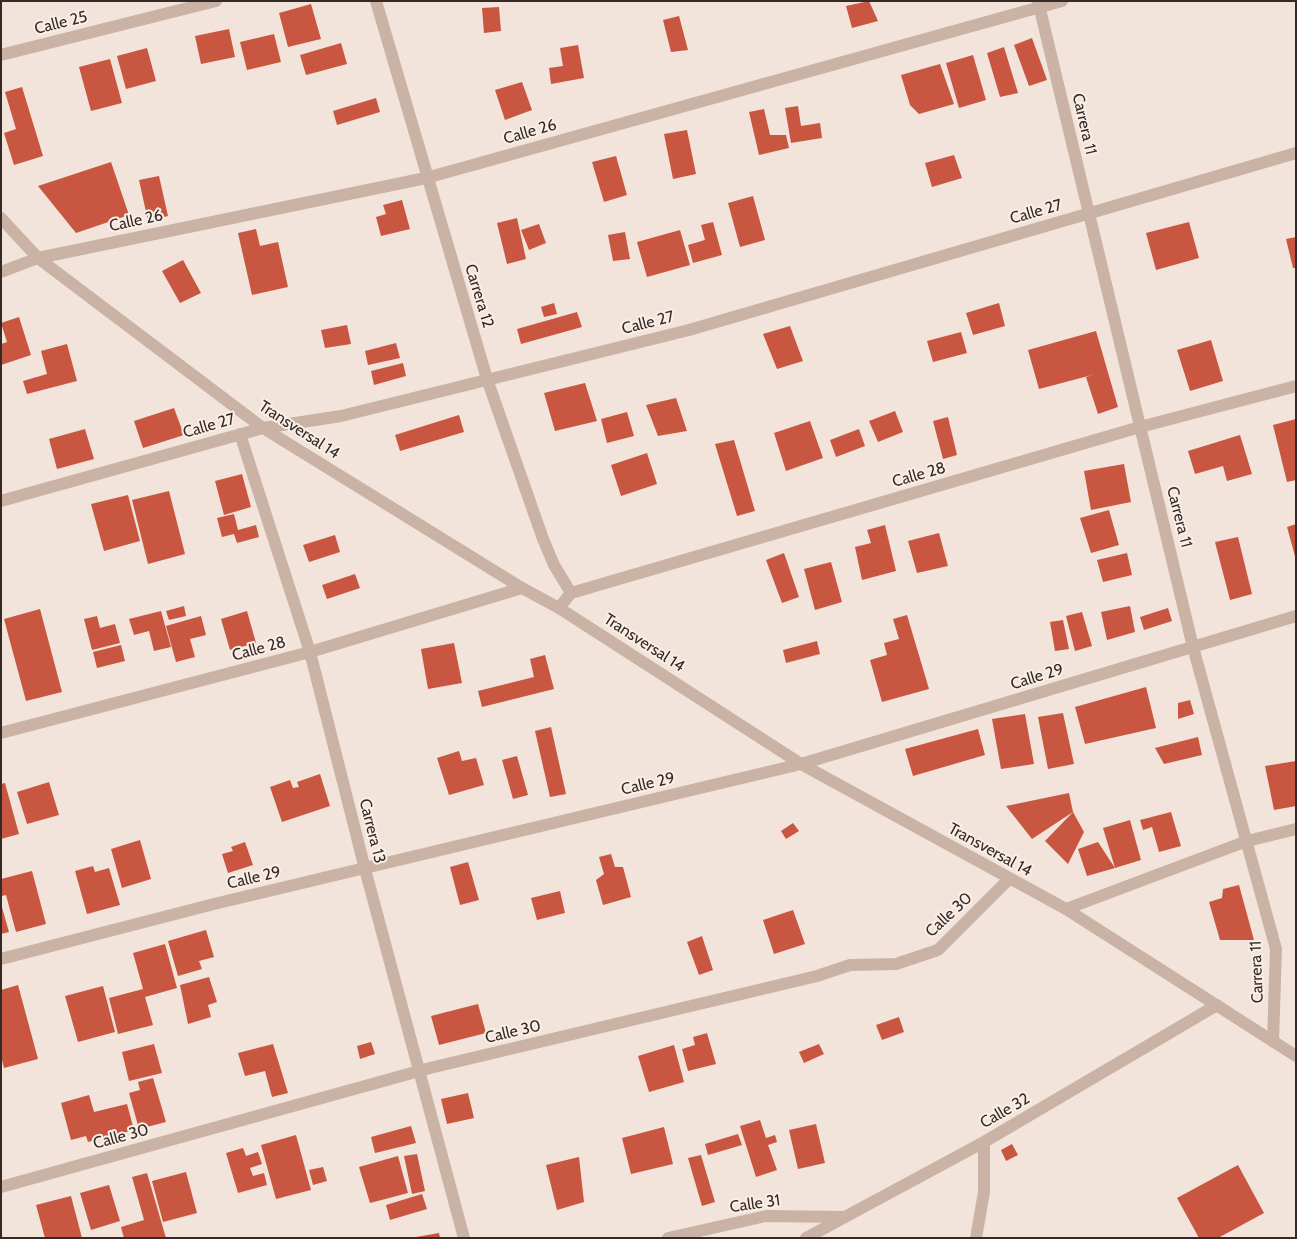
<!DOCTYPE html>
<style>
body{margin:0}
#map{position:relative;width:1297px;height:1239px;overflow:hidden;background:#f2e4da;font-family:Cabin,sans-serif}
canvas{display:block}
.frame{position:absolute;inset:0;border:2px solid #362a27;pointer-events:none}
</style>
<div id="map">
<canvas width="1297" height="1239"></canvas>
<div class="frame"></div>
</div>
<script>
const ctx = document.querySelector('canvas').getContext('2d');
ctx.lineJoin = 'round';
function fill(path, color) { ctx.fillStyle = color; ctx.fill(path, 'evenodd'); }
const shape = rows => new Path2D(rows.map(r => 'M' + r).join(''));
function stroke(path, color, width, dash) { ctx.strokeStyle = color; ctx.lineWidth = width; ctx.lineCap = dash ? 'butt' : 'round'; ctx.setLineDash(dash || []); ctx.stroke(path); }
function drawText(font, color, halo, rows, align = 'center') {
  ctx.font = font + ' Cabin,sans-serif'; ctx.lineWidth = 4; ctx.setLineDash([]); ctx.textBaseline = 'middle'; ctx.strokeStyle = halo; ctx.fillStyle = color; for (const [text, x, y, turn = 0] of rows) {
    ctx.save(); ctx.translate(x, y); ctx.rotate((+turn || 0) * Math.PI / 180); ctx.textAlign = isNaN(turn) ? turn : align; if (halo) ctx.strokeText(text, 0, 0); ctx.fillText(text, 0, 0); ctx.restore();
  }
}
fill(shape([
 [869,1,878,21,852,28,846,6],
 [311,4,321,39,288,47,279,13],
 [499,7,501,31,484,33,482,8],
 [679,16,688,50,671,52,663,20],
 [229,29,235,57,201,64,195,36],
 [274,34,281,62,247,70,240,42],
 [1032,38,1047,80,1029,86,1014,45],
 [341,43,347,64,306,75,300,55],
 [578,45,584,78,551,84,549,68,563,66,560,48],
 [1004,47,1018,93,1000,97,987,53],
 [147,48,156,81,126,89,117,56],
 [973,55,986,100,959,108,946,63],
 [110,59,122,103,91,111,79,67],
 [940,64,954,104,919,114,910,105,901,75],
 [522,82,532,110,505,120,495,90],
 [22,87,43,156,14,165,4,133,16,129,5,92],
 [376,98,380,112,337,125,333,111],
 [798,106,801,126,820,123,822,138,791,143,785,108],
 [764,109,770,135,786,135,789,148,759,155,749,112],
 [687,130,696,174,673,179,664,134],
 [954,155,962,178,932,187,925,163],
 [616,156,627,195,604,202,592,162],
 [111,162,129,215,76,233,38,186],
 [159,176,168,216,148,221,139,180],
 [753,196,765,240,740,247,728,203],
 [402,200,410,229,381,236,376,217,386,214,383,205],
 [517,218,526,259,507,264,497,223],
 [713,222,722,255,693,263,688,245,705,240,701,225],
 [1189,222,1199,258,1156,270,1146,233],
 [539,224,546,243,529,250,521,230],
 [256,229,260,246,278,242,288,287,252,295,238,233],
 [680,230,690,265,647,277,637,242],
 [625,232,630,259,613,261,608,235],
 [1296,237,1296,268,1293,268,1286,239],
 [183,260,201,293,180,303,162,271],
 [554,303,557,314,544,317,541,307],
 [999,303,1005,326,973,335,966,313],
 [577,312,582,327,521,344,517,329],
 [19,317,31,355,1,365,1,344,7,342,1,323],
 [347,325,351,344,325,348,321,330],
 [790,326,803,361,777,369,763,334],
 [1096,331,1118,407,1098,414,1086,377,1096,374,1039,389,1028,350],
 [961,332,967,353,933,362,927,341],
 [1211,340,1223,381,1190,391,1177,350],
 [396,343,400,358,368,365,365,351],
 [67,344,77,381,27,394,23,381,47,374,41,351],
 [403,363,406,376,374,385,371,371],
 [585,383,597,421,555,431,544,393],
 [676,398,687,431,658,436,646,405],
 [174,408,184,435,143,448,134,421],
 [895,411,903,432,878,442,869,421],
 [627,412,634,436,607,443,601,419],
 [459,415,464,432,400,451,395,435],
 [948,417,957,455,943,459,933,421],
 [1296,419,1296,480,1287,482,1273,425],
 [810,421,823,458,786,471,774,433],
 [85,429,94,459,57,469,49,439],
 [859,429,865,446,836,457,830,440],
 [1240,435,1252,474,1227,481,1223,466,1195,474,1188,451],
 [734,440,755,511,737,516,715,444],
 [647,453,657,484,621,496,611,465],
 [1124,464,1131,502,1091,510,1084,471],
 [242,474,251,507,224,515,215,481],
 [169,491,185,554,148,564,132,500],
 [128,495,140,541,104,551,91,504],
 [1109,510,1119,545,1091,553,1080,518],
 [234,514,238,530,256,525,259,537,237,543,234,534,222,537,217,518],
 [1296,524,1296,556,1295,556,1287,527],
 [885,525,896,571,862,580,855,547,871,543,867,530],
 [939,533,948,566,917,573,908,541],
 [335,535,340,552,309,562,303,545],
 [1238,537,1252,594,1230,600,1215,542],
 [784,553,799,597,782,603,766,560],
 [1127,553,1132,575,1103,582,1097,560],
 [831,562,842,602,815,610,804,569],
 [355,574,360,588,327,599,322,585],
 [184,606,186,616,169,620,166,611],
 [1130,606,1135,632,1107,640,1101,612],
 [1168,608,1172,621,1144,630,1140,617],
 [40,609,62,692,26,701,4,619],
 [161,611,171,647,154,651,149,631,134,635,129,619],
 [247,611,256,643,230,650,221,619],
 [1082,612,1092,646,1075,651,1066,616],
 [907,615,929,689,882,702,870,660,887,655,884,643,899,639,893,619],
 [97,616,100,628,115,624,120,643,92,650,84,619],
 [201,616,206,635,190,639,195,657,176,662,166,626],
 [1063,620,1069,649,1055,651,1050,622],
 [817,641,820,654,786,663,783,650],
 [454,643,462,683,428,689,421,649],
 [121,645,125,661,97,668,93,652],
 [545,655,554,689,482,707,478,691,534,677,530,659],
 [1146,687,1156,728,1085,744,1075,707],
 [1190,700,1194,714,1178,719,1178,703],
 [1063,713,1074,764,1048,769,1038,717],
 [1025,714,1034,764,1001,769,992,719],
 [551,727,566,794,550,797,535,731],
 [978,729,985,755,913,776,905,749],
 [1198,737,1202,755,1164,764,1155,748],
 [459,751,462,761,476,758,484,785,449,795,437,758],
 [517,756,528,795,513,799,502,760],
 [1296,761,1296,806,1274,810,1265,766],
 [320,774,330,806,282,822,270,787,290,780,293,788,299,787,297,782],
 [49,782,59,815,27,824,17,792],
 [5,783,19,834,1,839,1,784],
 [1069,793,1073,812,1032,839,1006,806],
 [1073,812,1084,832,1068,864,1045,841],
 [1171,812,1181,846,1159,852,1152,827,1143,830,1140,820],
 [1130,820,1141,860,1115,868,1103,828],
 [793,823,799,831,786,839,781,831],
 [140,840,151,879,122,888,111,849],
 [245,842,253,865,228,873,222,854,233,851,231,847],
 [1098,842,1115,868,1087,876,1078,849],
 [611,854,615,867,623,867,631,897,603,905,596,880,604,874,599,857],
 [468,862,479,900,460,905,450,867],
 [93,866,95,872,109,868,120,905,87,914,75,871],
 [32,871,46,924,16,932,6,895,2,896,1,879],
 [1239,885,1254,940,1220,940,1209,902,1222,898,1223,889],
 [560,891,565,913,537,920,531,898],
 [1,904,9,932,1,934],
 [793,910,805,944,774,954,763,920],
 [206,930,214,957,199,961,202,969,178,976,168,941],
 [702,936,713,970,699,975,687,942],
 [165,944,177,988,145,997,153,1025,118,1034,109,998,143,989,133,953],
 [209,977,217,1002,208,1005,211,1017,188,1024,180,985],
 [18,985,38,1059,4,1068,1,1056,1,990],
 [103,986,115,1032,78,1042,65,996],
 [478,1004,486,1033,439,1045,431,1016],
 [899,1017,904,1032,882,1040,876,1025],
 [707,1033,716,1064,688,1071,682,1049,695,1045,693,1037],
 [371,1042,375,1054,360,1059,357,1046],
 [154,1044,162,1073,129,1081,122,1052],
 [273,1044,288,1093,272,1097,265,1071,245,1076,238,1053],
 [819,1044,824,1054,804,1063,799,1052],
 [674,1045,684,1082,649,1092,638,1056],
 [153,1078,166,1122,139,1129,129,1093,140,1090,138,1082],
 [468,1093,474,1118,447,1124,441,1099],
 [89,1095,94,1112,127,1104,134,1130,88,1142,86,1136,71,1140,61,1103],
 [760,1120,766,1138,775,1135,777,1142,768,1145,777,1170,756,1177,740,1126],
 [816,1124,825,1163,798,1169,789,1130],
 [411,1126,416,1143,375,1153,371,1137],
 [664,1127,673,1164,631,1174,622,1138],
 [738,1134,742,1145,708,1155,705,1144],
 [296,1135,311,1190,276,1199,261,1145],
 [1012,1144,1018,1155,1006,1161,1001,1150],
 [243,1148,246,1156,258,1152,262,1164,250,1168,253,1176,264,1173,267,1185,238,1193,226,1153],
 [417,1154,425,1191,412,1194,404,1156],
 [701,1155,715,1202,702,1206,688,1158],
 [398,1156,408,1193,370,1203,359,1167],
 [579,1157,584,1202,557,1210,546,1165],
 [1238,1165,1264,1213,1218,1238,1199,1238,1177,1198],
 [323,1167,327,1181,313,1185,309,1170],
 [186,1172,197,1213,163,1222,152,1181],
 [147,1173,166,1238,124,1238,121,1227,144,1220,132,1177],
 [109,1185,120,1221,91,1230,80,1193],
 [422,1194,427,1209,390,1220,386,1205],
 [71,1196,82,1238,45,1238,36,1205],
 [439,1233,440,1238,416,1238,416,1237]
]), '#c85641');
stroke(shape([
 [376,1,487,379,543,539,554,565,571,593],
 [1038,1,1193,647,1276,949,1273,1041],
 [1,55,216,1],
 [1,272,38,258,426,178,1062,1],
 [240,434,310,652,365,869,464,1238],
 [1,501,263,428,341,416,689,330,1296,153],
 [559,608,571,593,1140,427,1296,386],
 [1,733,310,652,522,588],
 [1066,909,1247,841,1296,829],
 [1,959,214,904,801,764,1296,616],
 [1,1187,430,1068,817,976,850,965,896,964,938,950,1009,879],
 [668,1238,766,1216,845,1217],
 [806,1238,984,1142,1217,1005],
 [976,1238,984,1192,984,1142]
]), '#cab3a5', 12);
stroke(shape([
 [1,218,38,258,263,428,522,588,559,608,801,764,1066,909,1296,1056]
]), '#cab3a5', 12);
drawText('16px', '#362a27', '#f9efe6', [
 ["Calle 25",61,23,-14],
 ["Carrera 11",1084,124,77],
 ["Calle 26",530,132,-16],
 ["Calle 27",1036,212,-16],
 ["Calle 26",136,221,-12],
 ["Carrera 12",479,296,73],
 ["Calle 27",648,323,-14],
 ["Calle 27",209,426,-16],
 ["Transversal 14",299,430,33],
 ["Calle 28",919,475,-16],
 ["Carrera 11",1179,517,76],
 ["Transversal 14",644,643,33],
 ["Calle 28",259,649,-15],
 ["Calle 29",1037,677,-17],
 ["Calle 29",648,784,-13],
 ["Carrera 13",372,831,76],
 ["Transversal 14",990,850,29],
 ["Calle 29",254,878,-13],
 ["Calle 30",949,915,-43],
 ["Carrera 11",1257,972,-92],
 ["Calle 30",513,1032,-13],
 ["Calle 32",1005,1111,-30],
 ["Calle 30",121,1137,-15],
 ["Calle 31",755,1204,-8]
]);
</script>
